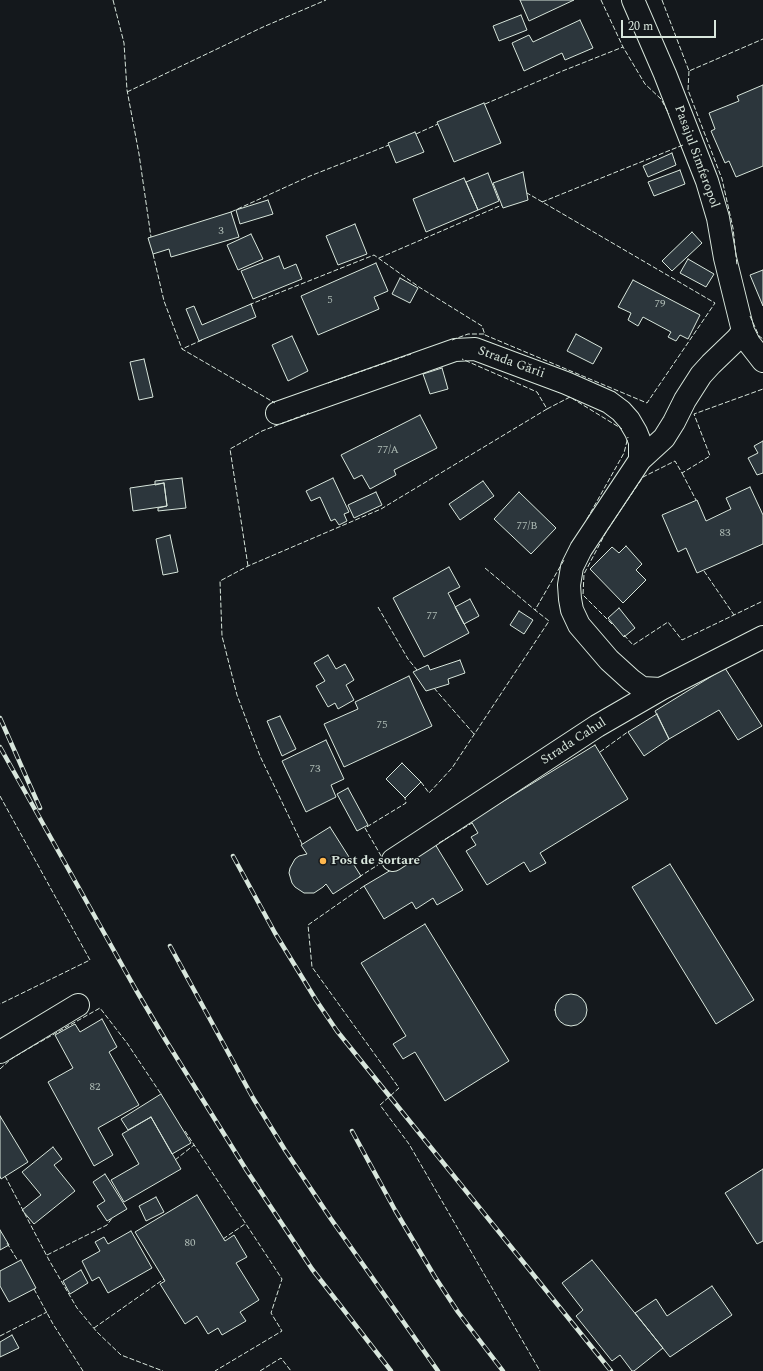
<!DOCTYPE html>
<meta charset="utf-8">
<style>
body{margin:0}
#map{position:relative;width:763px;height:1371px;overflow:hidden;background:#14181c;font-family:Spectral,serif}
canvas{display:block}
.scale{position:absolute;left:621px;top:20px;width:95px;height:18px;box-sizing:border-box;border:2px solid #d8e6dc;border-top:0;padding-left:5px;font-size:12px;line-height:14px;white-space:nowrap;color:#d8e6dc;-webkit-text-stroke:3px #14181c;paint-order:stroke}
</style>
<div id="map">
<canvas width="763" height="1371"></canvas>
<div class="scale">20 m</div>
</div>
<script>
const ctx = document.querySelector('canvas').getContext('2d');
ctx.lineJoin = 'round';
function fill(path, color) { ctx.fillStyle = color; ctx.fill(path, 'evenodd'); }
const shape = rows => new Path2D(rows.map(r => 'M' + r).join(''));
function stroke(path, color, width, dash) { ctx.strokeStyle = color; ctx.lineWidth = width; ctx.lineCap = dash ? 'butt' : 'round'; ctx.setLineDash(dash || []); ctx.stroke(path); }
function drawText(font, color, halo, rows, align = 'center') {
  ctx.font = font + ' Spectral,serif'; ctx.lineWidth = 3; ctx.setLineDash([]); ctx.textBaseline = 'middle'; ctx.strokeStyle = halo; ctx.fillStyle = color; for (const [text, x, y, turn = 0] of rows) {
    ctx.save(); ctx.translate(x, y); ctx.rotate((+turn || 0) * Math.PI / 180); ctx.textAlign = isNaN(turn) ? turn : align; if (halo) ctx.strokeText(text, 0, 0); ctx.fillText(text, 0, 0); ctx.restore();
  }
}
const building = shape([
 [520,0,574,0,529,21,520,0],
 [521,15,527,30,499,41,493,26,521,15],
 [580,20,593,48,565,60,562,53,524,71,512,43,529,35,533,42,580,20],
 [763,85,763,166,736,177,729,161,725,163,711,131,715,129,709,113,739,101,737,96,763,85],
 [484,103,501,143,454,162,437,122,484,103],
 [415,132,424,152,396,163,388,143,415,132],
 [672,153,676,165,648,177,643,166,672,153],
 [680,170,685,184,654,196,648,182,680,170],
 [523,172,528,200,503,208,493,183,523,172],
 [488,173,499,201,478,210,466,182,488,173],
 [464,178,478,210,426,232,413,199,464,178],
 [268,200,273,214,240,224,236,210,268,200],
 [231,212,239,237,171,257,169,249,153,254,148,238,231,212],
 [355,224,367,254,338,265,326,236,355,224],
 [692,232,702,243,672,271,662,261,692,232],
 [251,234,263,259,238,270,227,245,251,234],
 [279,256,284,269,296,264,302,279,253,299,241,271,279,256],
 [688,259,714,274,706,287,680,273,688,259],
 [376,263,388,291,374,297,379,309,318,335,301,296,376,263],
 [763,270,763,306,750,275,763,270],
 [400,278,418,288,410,303,392,294,400,278],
 [633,280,700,315,688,339,680,335,676,341,668,337,671,332,643,317,638,326,628,320,631,313,618,307,633,280],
 [251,304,256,317,199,341,186,309,194,306,202,325,251,304],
 [576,334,602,348,593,364,567,351,576,334],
 [292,336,308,371,288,381,272,345,292,336],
 [144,359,153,397,139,400,130,362,144,359],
 [442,368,448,389,430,394,423,374,442,368],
 [420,415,437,448,394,470,396,475,370,489,362,475,354,479,341,455,420,415],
 [763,441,763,473,757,475,748,458,758,453,754,446,763,441],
 [182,478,186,508,158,511,158,508,167,506,164,483,155,485,155,481,182,478],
 [333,478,349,512,344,514,347,521,339,525,335,519,331,521,320,497,311,501,306,491,333,478],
 [483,481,494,496,460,520,449,504,483,481],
 [164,483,167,506,133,511,130,488,164,483],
 [750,487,763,515,763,544,697,573,686,548,678,552,662,515,697,500,706,521,731,509,726,498,750,487],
 [376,492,382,505,354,518,348,505,376,492],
 [519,492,556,528,531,554,494,519,519,492],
 [170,535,178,572,163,575,156,539,170,535],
 [626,546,642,564,636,570,646,580,623,603,590,569,612,547,619,553,626,546],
 [449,567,460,587,448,593,469,633,424,657,393,598,449,567],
 [470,599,479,616,464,624,455,607,470,599],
 [619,608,635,628,624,637,608,618,619,608],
 [519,611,533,620,524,634,510,625,519,611],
 [328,655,336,669,345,664,354,680,346,685,354,700,338,709,335,703,328,707,316,686,325,681,314,663,328,655],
 [460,660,465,673,448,679,449,684,426,691,413,672,428,665,430,670,460,660],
 [725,668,762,726,738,740,719,710,669,739,655,711,725,668],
 [409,676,432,726,344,767,324,724,358,709,355,702,409,676],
 [657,714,669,739,644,756,628,732,657,714],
 [280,716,296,749,282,756,267,721,280,716],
 [326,740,344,779,331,785,336,797,306,812,282,761,326,740],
 [595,745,628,799,540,853,546,863,530,872,524,862,487,885,466,851,476,845,471,837,478,833,471,821,595,745],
 [402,763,421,782,405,798,386,779,402,763],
 [348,788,368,825,357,831,337,794,348,788],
 [330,827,361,876,333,894,326,884,323,887,314,893,304,893,295,887,292,883,289,873,290,868,295,859,299,856,307,854,301,845,330,827],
 [435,844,463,890,437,905,433,898,416,909,412,902,384,919,364,886,435,844],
 [670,864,754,1000,716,1024,632,887,670,864],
 [425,924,509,1061,445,1101,415,1052,403,1059,393,1044,406,1036,361,963,425,924],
 '555 1010a16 16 0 1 1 32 0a16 16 0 1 1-32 0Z',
 [102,1019,117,1047,109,1052,139,1105,98,1128,113,1155,94,1166,48,1082,73,1068,55,1035,75,1024,80,1032,102,1019],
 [161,1094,191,1143,172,1154,151,1117,128,1130,121,1119,161,1094],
 [0,1116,28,1162,1,1179,0,1176,0,1116],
 [151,1117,181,1169,124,1202,111,1180,139,1164,122,1134,151,1117],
 [53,1147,62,1159,54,1165,75,1191,34,1224,22,1210,41,1195,22,1172,53,1147],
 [763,1169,763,1241,757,1244,725,1193,763,1169],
 [105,1174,127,1209,107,1221,97,1206,105,1201,93,1182,105,1174],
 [197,1195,225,1241,234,1235,247,1257,236,1263,259,1300,240,1312,246,1321,222,1335,218,1328,208,1334,197,1316,185,1324,160,1284,165,1281,135,1232,197,1195],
 [156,1197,164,1212,146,1221,139,1206,156,1197],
 [0,1230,9,1245,0,1250,0,1230],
 [131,1231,152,1268,108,1293,99,1277,92,1281,82,1261,100,1251,95,1242,104,1237,108,1244,131,1231],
 [21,1260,36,1288,9,1302,0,1286,0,1271,21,1260],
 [592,1260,663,1348,634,1371,632,1371,620,1355,612,1361,576,1316,583,1310,562,1283,592,1260],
 [81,1270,88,1283,70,1294,63,1281,81,1270],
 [712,1286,732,1315,670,1357,635,1313,656,1299,667,1316,712,1286],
 [12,1335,19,1348,0,1357,0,1342,12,1335]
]);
fill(building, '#2c363c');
stroke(building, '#d8e6dc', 1);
const minor = shape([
 [633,0,665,74,707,181,718,218,725,258,743,331,749,343,763,361],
 [277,413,455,350,475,349,566,383,609,402,621,411,629,420,636,432,640,442,640,460],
 [661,689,642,688,631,680,609,660,579,625,572,610,570,599,569,585,572,567,581,549,640,460,664,438,674,422,685,400,701,375,711,364,737,339,743,331],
 [393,860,597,726,661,689,763,637],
 [0,1052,78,1005]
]);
stroke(minor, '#d8e6dc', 24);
stroke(minor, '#14181c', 22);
const rail = shape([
 [0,718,40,808],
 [0,747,136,990,165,1039,247,1171,312,1269,391,1371],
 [233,856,275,933,316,1000,337,1031,611,1371],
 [170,946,253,1098,285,1150,331,1219,438,1371],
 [352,1131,395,1210,435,1277,458,1312,503,1371]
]);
stroke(rail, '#d8e6dc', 4.5);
stroke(rail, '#14181c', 3, [9]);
stroke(shape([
 [113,0,124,43,127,90,139,154,151,237],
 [601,0,623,47,645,84,661,99,669,114],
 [662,0,689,71,763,39],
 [689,71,688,90,722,179,733,228,737,265],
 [127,92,263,27,326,0],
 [485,104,560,72,623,47],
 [416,134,438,124],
 [542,202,683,145],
 [231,212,310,176,389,145],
 [153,254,164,301,182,349],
 [379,258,502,205],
 [252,306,251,304,374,255,419,287,482,326,485,335,647,403,715,303,527,193],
 [750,316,759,336,763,339],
 [202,340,182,349,275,403],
 [452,340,468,334,485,334],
 [328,383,411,354],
 [547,409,570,397,622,429],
 [682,473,696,500],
 [587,519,624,453,628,437],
 [248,566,230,449,262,431,309,413],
 [485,568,535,610],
 [704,571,734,615],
 [378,607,408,659,417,670],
 [612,624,583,595,584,574,606,532,643,477,675,461,682,473,710,456,694,414,763,389],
 [624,635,633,645,668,622,682,640,763,601],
 [434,688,474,734],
 [600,752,629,731],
 [421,782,429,793,452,768,549,621,535,610,564,560],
 [0,796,90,960,0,1004],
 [439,843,472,823],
 [302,844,260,756,237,695,222,636,220,581,248,566,381,509,547,409,537,392,462,359],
 [359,877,384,861,365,828,406,803,405,798],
 [364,886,308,925,312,967,399,1088,380,1105,409,1144,540,1371],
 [0,1069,11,1059,33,1046,100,1008,127,1043,161,1094],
 [185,1131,282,1279,271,1313,282,1331,215,1371],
 [175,1160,194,1145],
 [5,1176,49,1260,77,1308,97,1332,121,1355,163,1371],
 [223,1239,245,1224],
 [7,1243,18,1261],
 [47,1255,107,1225,112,1218],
 [34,1289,53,1324,83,1371],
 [94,1328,164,1279],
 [0,1336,47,1312],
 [260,1371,281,1358,291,1371]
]), '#d8e6dc', 1, [5, 2]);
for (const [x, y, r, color] of [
 [323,861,4,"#ffb74d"]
]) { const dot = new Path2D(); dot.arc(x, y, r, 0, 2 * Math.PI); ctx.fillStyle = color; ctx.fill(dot); stroke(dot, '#14181c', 1.5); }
drawText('11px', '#adbab4', null, [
 ["3",221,232],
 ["5",330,301],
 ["79",660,305],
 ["77/A",388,451],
 ["77/B",527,527],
 ["83",725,534],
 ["77",432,617],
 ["75",382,726],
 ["73",315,770],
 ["82",95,1088],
 ["80",190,1244]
]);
drawText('13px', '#d8e6dc', '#14181c', [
 ["Pasajul Simferopol",696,157,70],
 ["Strada Gării",511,363,20],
 ["Strada Cahul",574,742,-33]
]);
drawText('bold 13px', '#d8e6dc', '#14181c', [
 ["Post de sortare",331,861]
], 'left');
</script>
